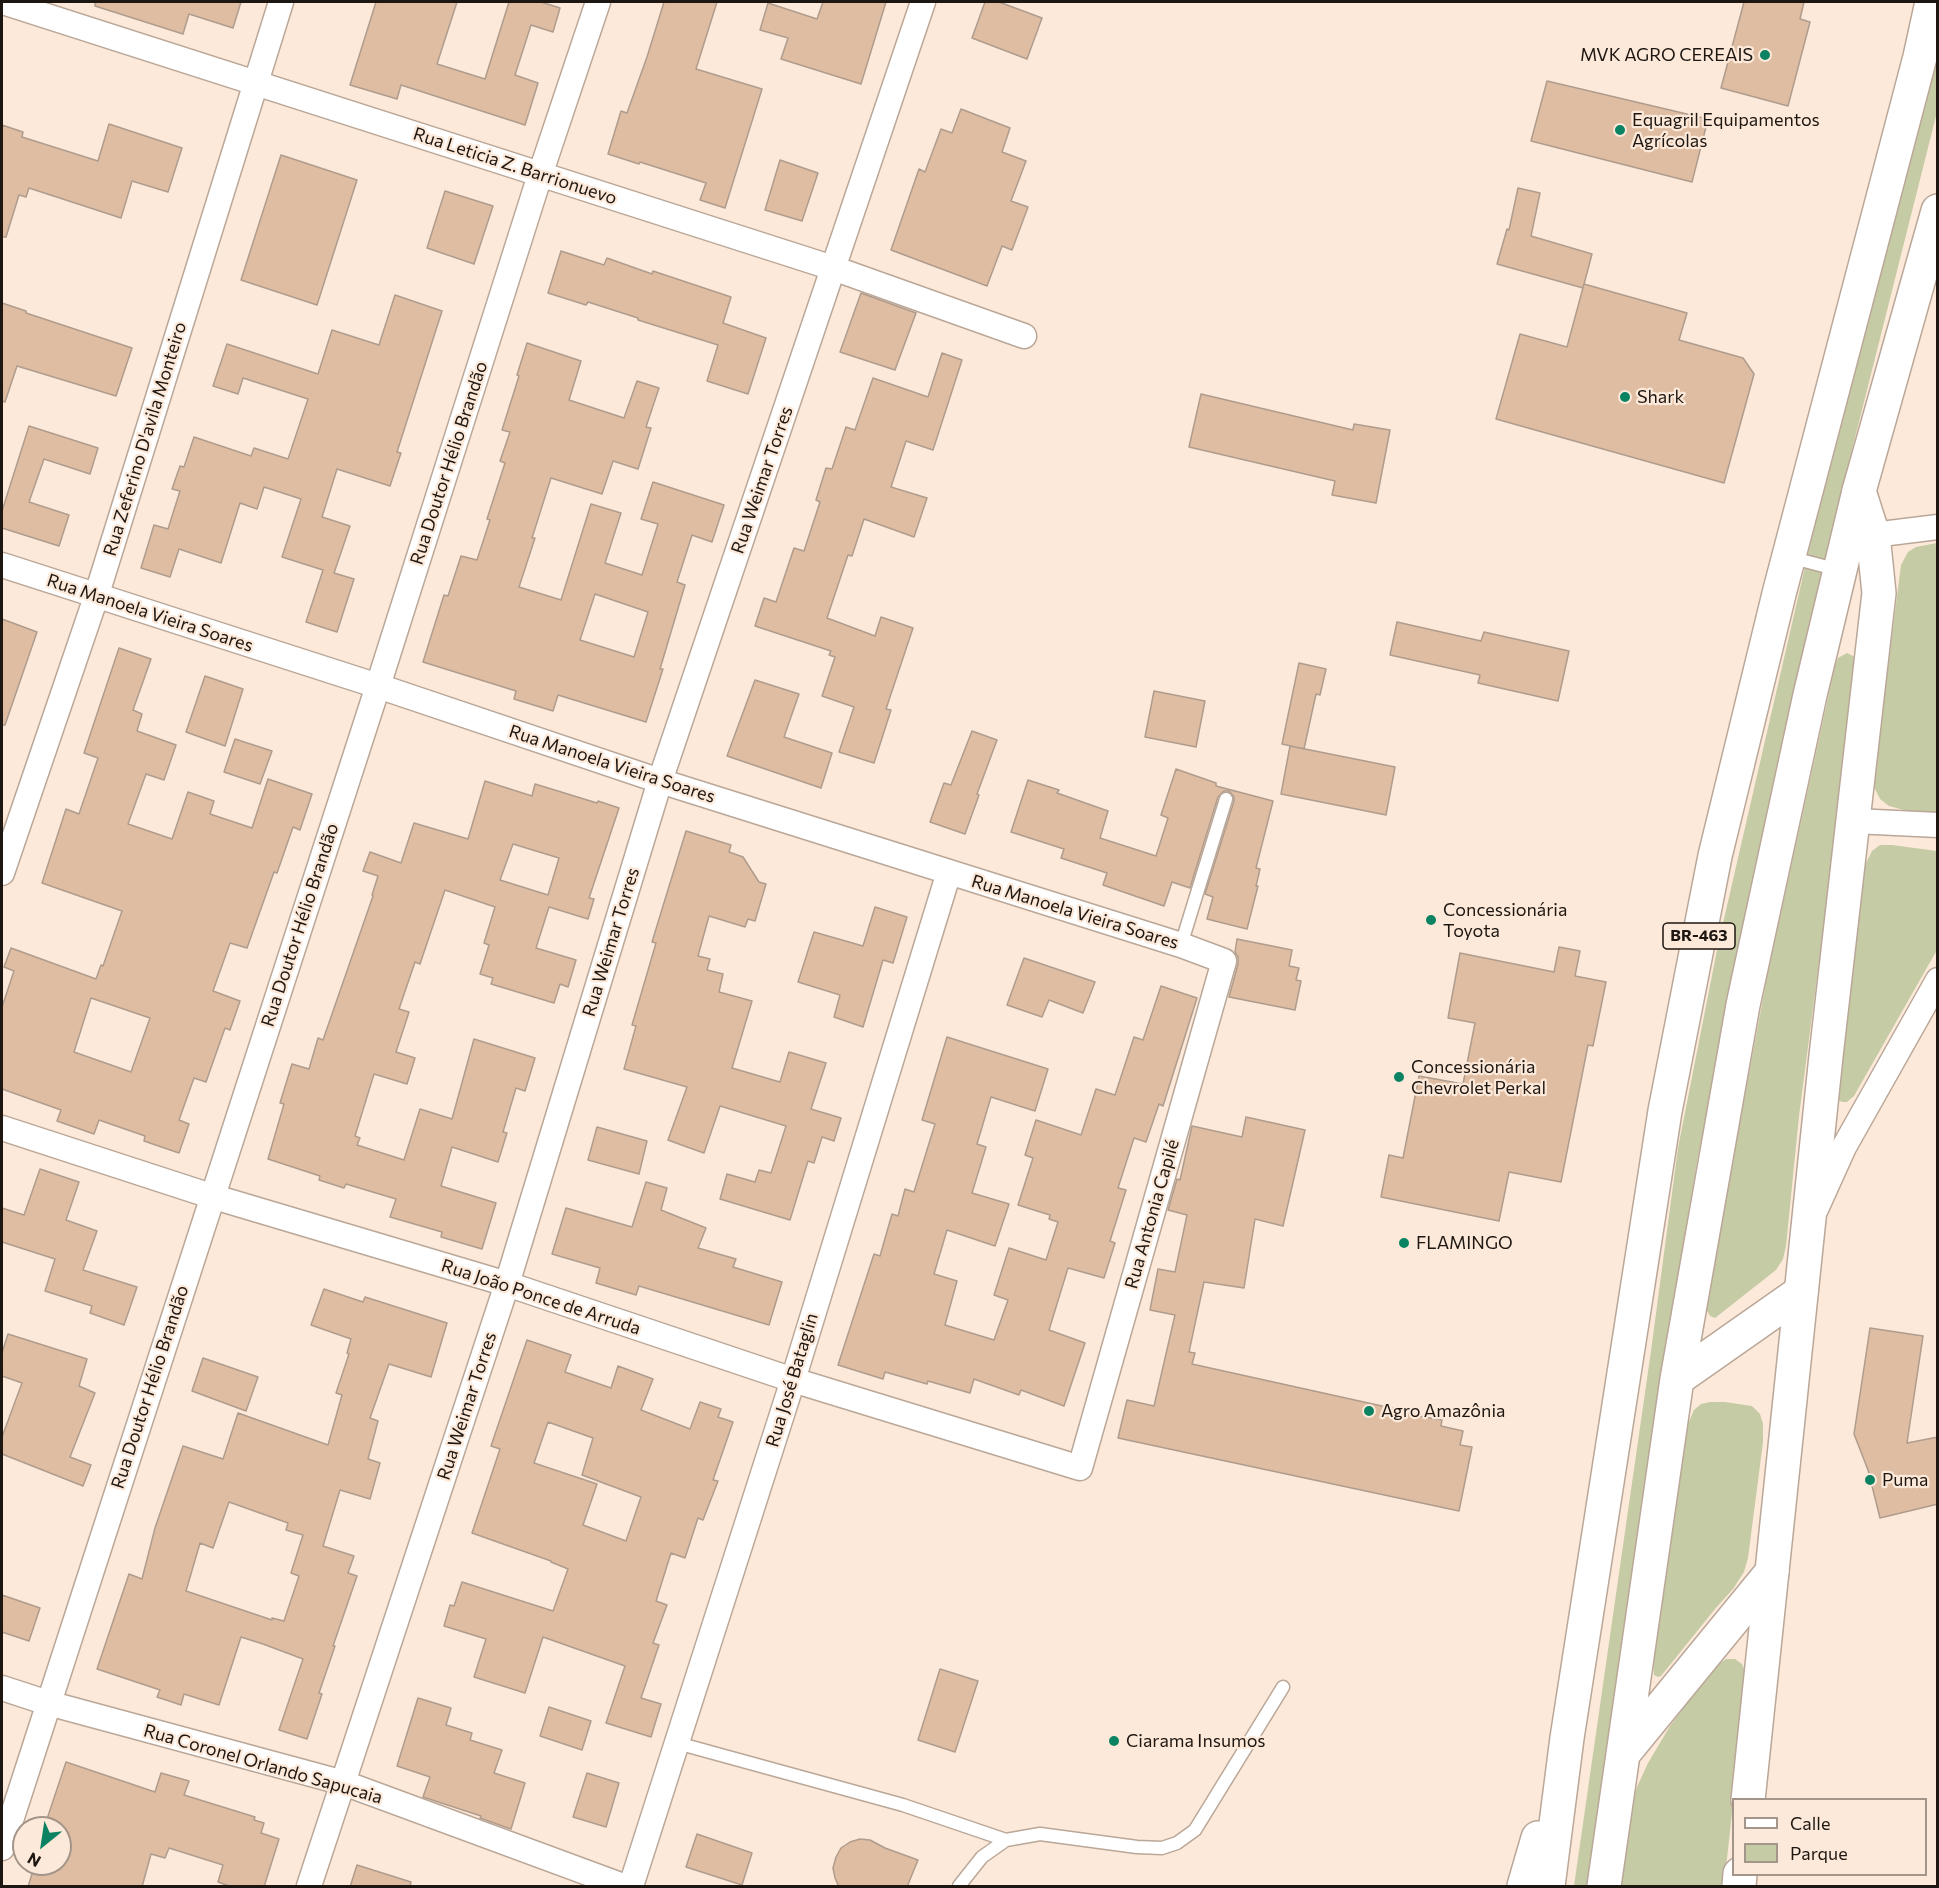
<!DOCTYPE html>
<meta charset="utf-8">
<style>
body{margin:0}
#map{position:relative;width:1939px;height:1888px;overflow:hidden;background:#fde9d9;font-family:Commissioner,sans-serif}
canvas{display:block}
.frame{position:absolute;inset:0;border:3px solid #1d1611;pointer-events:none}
.legend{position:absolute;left:1732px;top:1798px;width:195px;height:78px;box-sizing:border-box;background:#fde9d9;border:2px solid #a39589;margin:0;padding:8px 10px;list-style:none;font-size:18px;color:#1d1611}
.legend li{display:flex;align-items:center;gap:12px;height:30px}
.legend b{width:30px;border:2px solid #a39589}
.north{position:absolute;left:12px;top:1816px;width:60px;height:60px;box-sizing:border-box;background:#fde9d9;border:2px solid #a39589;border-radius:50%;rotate:210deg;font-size:16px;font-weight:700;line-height:24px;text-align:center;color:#1d1611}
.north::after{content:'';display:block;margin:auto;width:21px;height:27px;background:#0b8363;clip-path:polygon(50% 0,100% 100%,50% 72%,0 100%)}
</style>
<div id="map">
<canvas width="1939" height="1888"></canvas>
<div class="frame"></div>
<ul class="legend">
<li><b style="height:8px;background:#fff"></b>Calle</li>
<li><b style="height:16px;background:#c5cba5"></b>Parque</li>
</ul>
<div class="north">N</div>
</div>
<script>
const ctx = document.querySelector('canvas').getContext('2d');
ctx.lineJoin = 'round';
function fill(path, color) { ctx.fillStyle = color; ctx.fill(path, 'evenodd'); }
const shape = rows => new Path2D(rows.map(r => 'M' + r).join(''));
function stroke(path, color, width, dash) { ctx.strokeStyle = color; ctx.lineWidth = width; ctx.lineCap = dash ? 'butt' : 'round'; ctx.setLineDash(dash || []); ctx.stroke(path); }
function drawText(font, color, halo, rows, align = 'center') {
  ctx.font = font + ' Commissioner,sans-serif'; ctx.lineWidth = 4.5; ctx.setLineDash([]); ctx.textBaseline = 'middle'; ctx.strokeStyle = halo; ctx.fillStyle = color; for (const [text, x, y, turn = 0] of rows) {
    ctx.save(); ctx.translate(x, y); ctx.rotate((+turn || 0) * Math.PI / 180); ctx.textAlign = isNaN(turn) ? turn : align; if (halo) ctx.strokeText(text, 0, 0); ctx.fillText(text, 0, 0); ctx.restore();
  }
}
fill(shape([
 [1937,59,1937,112,1828,545,1739,949,1698,1156,1665,1352,1589,1886,1574,1886,1651,1351,1678,1148,1718,945,1811,541],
 [1937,543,1937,815,1911,812,1889,806,1880,799,1875,789,1874,778,1901,565,1908,552,1916,547],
 [1847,653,1855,657,1857,669,1799,1116,1786,1246,1783,1259,1776,1270,1715,1318,1710,1316,1707,1311,1707,1300,1767,977,1835,666,1838,658],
 [1880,845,1892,845,1937,851,1937,950,1854,1096,1847,1102,1842,1102,1837,1099,1863,869,1872,851],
 [1710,1402,1725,1402,1752,1406,1760,1414,1763,1424,1763,1442,1748,1558,1744,1572,1733,1589,1715,1609,1661,1676,1658,1677,1654,1675,1653,1664,1687,1426,1694,1410,1701,1404],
 [1726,1659,1735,1659,1742,1664,1747,1675,1724,1886,1619,1886,1630,1810,1637,1787,1648,1763,1670,1726,1692,1696,1715,1667]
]), '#c5cba5');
const building = shape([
 [95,2,241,2,233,28,189,14,183,34,95,6,95,2],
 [376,2,457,2,437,64,485,79,509,2,541,2,560,8,553,32,531,25,515,75,538,83,525,125,401,85,397,99,350,85,376,2],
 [664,2,717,2,696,69,762,89,725,208,700,200,706,183,640,162,639,164,608,154,621,111,627,113,647,57,664,2],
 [823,2,886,2,861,84,781,59,788,38,760,30,768,3,817,19,823,2],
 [985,2,999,2,1042,18,1027,59,972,38,985,2],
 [1744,2,1804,2,1800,19,1810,22,1788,106,1721,88,1744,2],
 [1547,81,1708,119,1692,182,1531,141,1547,81],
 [961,109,1010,128,1002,152,1026,161,1011,201,1028,207,1012,250,1002,246,987,286,891,250,919,169,925,172,941,129,952,133,961,109],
 [109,124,182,148,168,192,132,181,121,218,29,188,26,197,19,195,6,237,2,237,2,125,23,132,22,137,98,161,109,124],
 [281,155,357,180,317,305,241,280,281,155],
 [780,160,818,173,802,221,765,210,780,160],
 [1518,188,1540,193,1531,236,1592,254,1583,288,1497,264,1507,229,1509,230,1518,188],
 [445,191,493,206,474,264,427,248,445,191],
 [561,251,604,265,607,258,652,274,653,271,731,297,723,323,766,338,748,394,707,381,718,345,638,320,638,318,588,302,586,305,548,293,561,251],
 [1584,284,1687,313,1679,340,1743,358,1754,374,1724,483,1496,419,1520,334,1567,347,1584,284],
 [861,293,916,313,895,370,840,352,861,293],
 [395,295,442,311,397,452,401,453,390,486,337,469,322,517,350,526,334,573,354,579,337,632,306,622,323,570,282,557,301,499,264,487,257,509,240,503,221,563,179,549,170,577,141,568,154,525,168,529,180,491,172,489,180,466,184,467,194,437,251,456,254,448,288,459,308,399,243,378,238,394,213,386,227,344,318,374,332,330,379,345,395,295],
 [2,303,26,311,26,313,132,348,116,396,17,366,5,402,2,401,2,303],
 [527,343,581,361,569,400,624,418,637,381,659,388,646,427,651,428,638,469,613,461,602,494,551,478,532,538,535,538,519,587,561,600,591,504,621,513,605,563,642,575,658,524,641,519,653,482,724,505,712,542,692,535,677,582,685,585,660,669,663,669,646,722,558,695,553,711,514,699,516,691,423,662,444,595,448,596,461,556,477,560,490,520,487,519,505,463,500,461,510,432,502,430,519,376,517,375,527,343],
 [595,594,648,612,634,657,580,640,595,594],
 [942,353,962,360,933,450,906,441,891,487,927,498,914,537,864,519,852,556,848,555,827,618,875,636,881,617,913,628,886,709,891,710,874,763,839,752,854,707,822,696,835,657,829,655,831,651,755,626,764,598,776,602,794,548,804,551,820,502,816,500,826,468,832,469,846,427,855,430,873,378,928,397,942,353],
 [1201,394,1353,430,1354,424,1390,430,1376,503,1332,495,1335,481,1189,447,1201,394],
 [29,426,98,448,90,474,44,459,29,502,69,515,59,546,2,528,2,511,29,426],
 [2,619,37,632,5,725,2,725,2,619],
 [1397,622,1481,641,1484,632,1569,651,1558,701,1478,683,1480,675,1390,655,1397,622],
 [119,648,151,659,133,710,142,714,137,731,176,745,164,780,146,774,128,824,172,839,188,792,214,801,210,814,252,828,268,779,312,794,300,830,293,827,277,873,274,872,247,948,230,943,213,991,240,1001,230,1030,225,1028,206,1082,194,1078,179,1120,189,1124,179,1153,144,1141,145,1136,99,1120,94,1134,57,1121,61,1110,2,1089,2,1007,14,971,4,967,11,948,96,979,101,965,103,966,122,911,42,883,66,809,79,814,98,758,84,753,119,648],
 [91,998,150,1018,131,1072,74,1052,91,998],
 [1299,663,1326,669,1320,695,1316,694,1304,749,1282,744,1299,663],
 [205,676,243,689,225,746,186,732,205,676],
 [755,680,799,694,784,737,832,753,821,788,727,756,755,680],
 [1154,691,1205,701,1196,747,1145,737,1154,691],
 [972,731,997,740,977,794,979,795,965,834,930,822,944,783,951,785,972,731],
 [235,739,272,751,260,784,224,772,235,739],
 [1290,746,1395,767,1386,815,1281,794,1290,746],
 [1176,769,1216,783,1216,786,1273,801,1256,868,1260,869,1256,886,1258,886,1247,929,1207,919,1213,897,1205,894,1234,801,1234,797,1229,791,1224,791,1218,797,1190,888,1172,882,1164,906,1103,885,1107,873,1061,858,1064,849,1011,832,1028,780,1059,790,1057,793,1108,811,1100,838,1156,856,1168,818,1161,815,1176,769],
 [485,781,532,796,535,784,597,803,598,801,619,808,589,898,594,899,588,919,549,907,536,948,576,960,568,987,560,984,554,1003,491,984,493,978,480,974,489,945,484,943,495,907,445,890,420,964,415,962,399,1009,409,1012,396,1052,415,1058,407,1084,374,1074,355,1136,360,1138,357,1145,404,1160,420,1109,452,1119,474,1039,535,1058,525,1091,516,1088,503,1132,507,1133,498,1162,452,1147,441,1186,496,1203,482,1249,441,1237,442,1232,390,1217,396,1199,346,1184,344,1188,319,1180,320,1176,268,1159,284,1104,280,1103,292,1064,309,1069,318,1038,323,1040,373,896,372,895,378,876,363,871,370,852,401,863,414,823,468,839,485,781],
 [513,844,559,858,548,895,500,880,513,844],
 [686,831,731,845,729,852,743,857,759,882,766,884,755,921,748,919,745,927,709,916,698,956,710,959,707,970,723,974,719,992,752,1001,732,1068,780,1082,789,1052,826,1063,811,1109,841,1118,834,1141,822,1137,814,1163,808,1161,790,1220,720,1199,727,1174,755,1182,759,1170,771,1173,786,1126,720,1106,704,1153,687,1147,668,1140,687,1087,624,1069,636,1026,632,1025,656,943,652,942,686,831],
 [875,907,907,917,893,963,883,960,863,1027,834,1017,840,995,798,982,814,932,863,946,875,907],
 [1237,939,1292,950,1289,966,1299,968,1296,980,1301,981,1295,1010,1229,997,1238,964,1238,957,1235,952,1237,939],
 [1559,947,1580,951,1575,976,1606,982,1593,1046,1588,1045,1561,1182,1509,1172,1499,1221,1381,1197,1389,1155,1403,1158,1419,1076,1463,1084,1475,1023,1448,1018,1460,953,1554,972,1559,947],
 [1024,958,1095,982,1083,1013,1049,1000,1042,1017,1007,1005,1024,958],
 [1161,986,1197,998,1163,1106,1159,1104,1146,1142,1134,1138,1118,1188,1126,1190,1110,1241,1115,1243,1104,1278,1068,1268,1049,1330,1085,1343,1064,1406,1021,1390,1019,1395,974,1379,970,1393,928,1381,927,1384,885,1372,883,1379,838,1365,874,1254,880,1256,892,1214,898,1216,905,1189,914,1192,935,1124,922,1120,947,1037,1048,1069,1035,1111,991,1097,977,1144,986,1147,972,1193,1009,1204,995,1246,947,1230,934,1274,957,1281,945,1325,994,1340,1008,1300,994,1295,1009,1248,1046,1260,1058,1222,1049,1219,1050,1215,1018,1205,1033,1158,1025,1155,1036,1120,1081,1135,1096,1089,1115,1095,1134,1037,1143,1040,1161,986],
 [1246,1117,1305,1130,1283,1226,1255,1219,1244,1288,1204,1282,1189,1352,1195,1353,1192,1364,1400,1410,1400,1413,1442,1420,1441,1426,1463,1431,1460,1445,1472,1447,1459,1511,1118,1438,1127,1400,1154,1406,1175,1315,1150,1310,1158,1269,1175,1272,1187,1215,1168,1210,1177,1179,1180,1180,1192,1126,1242,1137,1246,1117],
 [597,1127,647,1141,639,1174,588,1160,597,1127],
 [40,1169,79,1182,66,1220,97,1231,83,1270,137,1287,124,1325,90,1313,92,1306,45,1291,55,1259,2,1242,2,1208,24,1215,40,1169],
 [646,1182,667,1188,661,1210,706,1228,698,1248,736,1259,733,1267,782,1282,769,1325,639,1286,636,1295,596,1283,600,1268,552,1254,566,1208,632,1227,646,1182],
 [324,1289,363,1302,365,1297,447,1323,431,1377,389,1364,370,1418,378,1421,368,1459,380,1463,370,1499,340,1490,323,1546,354,1556,348,1573,357,1576,333,1646,335,1646,319,1693,322,1694,307,1739,279,1730,303,1659,263,1644,241,1637,219,1705,184,1694,181,1705,157,1697,160,1690,97,1669,129,1574,142,1579,155,1528,183,1446,223,1459,238,1413,328,1445,342,1395,336,1393,349,1354,347,1353,351,1339,311,1325,324,1289],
 [229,1502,288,1523,286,1530,303,1535,291,1573,299,1576,284,1621,272,1618,272,1620,186,1591,200,1543,213,1548,229,1502],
 [1870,1328,1923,1336,1907,1443,1938,1437,1938,1504,1880,1518,1868,1470,1854,1434,1870,1328],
 [8,1334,87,1359,79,1386,95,1393,70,1457,91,1465,83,1486,2,1454,2,1437,22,1383,2,1376,2,1353,8,1334],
 [527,1340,571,1355,565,1372,611,1388,618,1366,653,1379,641,1410,690,1429,700,1402,721,1409,718,1417,733,1422,713,1480,718,1481,703,1520,698,1518,685,1558,671,1553,656,1601,667,1605,653,1643,659,1645,641,1698,661,1704,651,1737,606,1723,625,1666,543,1637,525,1693,474,1677,486,1639,444,1626,450,1605,454,1606,462,1582,553,1611,568,1569,551,1562,551,1561,472,1533,500,1449,491,1446,527,1340],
 [548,1422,593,1438,582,1475,641,1497,626,1541,583,1525,597,1484,534,1463,548,1422],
 [203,1358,258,1377,246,1411,192,1391,203,1358],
 [2,1595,40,1608,29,1641,2,1632,2,1595],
 [940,1669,978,1681,955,1752,918,1740,940,1669],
 [418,1698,451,1708,446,1725,472,1733,470,1740,502,1750,494,1773,525,1783,511,1829,480,1818,481,1816,423,1797,430,1777,397,1766,418,1698],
 [549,1707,591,1721,582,1750,540,1736,549,1707],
 [66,1762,155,1792,161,1773,189,1781,184,1795,255,1817,254,1820,264,1823,261,1833,279,1839,264,1887,232,1887,218,1882,223,1865,169,1848,165,1858,151,1854,142,1887,28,1887,35,1864,60,1864,60,1828,58,1828,60,1823,47,1819,66,1762],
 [587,1773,619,1783,606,1827,573,1817,587,1773],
 [697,1834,752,1853,742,1885,686,1867,697,1834],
 [860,1839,870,1840,885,1848,918,1860,907,1887,839,1887,835,1878,833,1868,836,1857,841,1848,850,1842,860,1839],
 [357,1865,411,1882,410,1887,350,1887,357,1865]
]);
fill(building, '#dfbda2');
stroke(building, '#af9c8d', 1.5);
const lane = shape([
 [1789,557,1839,570],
 [1181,945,1226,799],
 [677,1743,903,1805,1006,1840],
 [959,1886,982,1857,1006,1840,1040,1834,1137,1847,1162,1848,1177,1843,1195,1830,1283,1687]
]);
const street = shape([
 [3,2,833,268,1024,336],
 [1873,535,1938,527],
 [2,565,378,686,660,781,1181,945,1224,961,1080,1468,793,1380,507,1284,211,1196,2,1128],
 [1854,821,1938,825],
 [2,873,96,597,281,2],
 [1816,1209,1844,1147,1938,980],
 [2,1688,48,1703,344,1783,623,1886],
 [2,1848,378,686,540,175,598,2],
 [309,1886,507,1284,660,781,923,2],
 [631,1886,793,1380,949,872]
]);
const primary = shape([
 [1748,1800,1826,1056,1879,593,1873,535,1859,491],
 [1739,1886,1740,1874]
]);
const highway = shape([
 [1677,1379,1801,1292],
 [1623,1754,1772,1572],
 [1524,1886,1538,1838],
 [1548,1886,1567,1738,1665,1111,1715,856,1780,590,1920,57,1932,2],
 [1604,1886,1677,1379,1743,1005,1810,695,1840,570,1859,491,1938,211]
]);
stroke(lane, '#baa798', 15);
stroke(street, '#baa798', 27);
stroke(primary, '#baa798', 36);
stroke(highway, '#baa798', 36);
stroke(lane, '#fff', 12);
stroke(street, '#fff', 24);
stroke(primary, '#fff', 33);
stroke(highway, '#fff', 33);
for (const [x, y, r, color] of [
 [1765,55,6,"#0b8363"],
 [1620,130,6,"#0b8363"],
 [1625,397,6,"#0b8363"],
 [1431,920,6,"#0b8363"],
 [1399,1077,6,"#0b8363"],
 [1404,1243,6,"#0b8363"],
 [1369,1411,6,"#0b8363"],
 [1870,1480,6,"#0b8363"],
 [1114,1741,6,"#0b8363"]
]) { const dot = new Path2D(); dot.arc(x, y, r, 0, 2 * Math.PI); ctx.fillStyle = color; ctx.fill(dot); stroke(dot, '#fde9d9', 2); }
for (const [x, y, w] of [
 [1699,936,72]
]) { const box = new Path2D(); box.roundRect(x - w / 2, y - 13, w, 26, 4.5); ctx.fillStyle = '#fde9d9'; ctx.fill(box); stroke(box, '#1d1611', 1.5); }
drawText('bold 16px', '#1d1611', null, [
 ["BR-463",1699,936]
]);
drawText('18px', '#1d1611', '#fde9d9', [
 ["MVK AGRO CEREAIS",1753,55,"right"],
 ["Equagril Equipamentos",1632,120],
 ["Agrícolas",1632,141],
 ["Shark",1637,397],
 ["Concessionária",1443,910],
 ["Toyota",1443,931],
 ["Concessionária",1411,1067],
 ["Chevrolet Perkal",1411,1088],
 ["FLAMINGO",1416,1243],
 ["Agro Amazônia",1381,1411],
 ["Puma",1882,1480],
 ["Ciarama Insumos",1126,1741]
], 'left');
drawText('18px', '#1d1611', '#fde9d9', [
 ["Rua Leticia Z. Barrionuevo",515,166,18],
 ["Rua Zeferino D'avila Monteiro",145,439,-73],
 ["Rua Doutor Hélio Brandão",449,463,-72],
 ["Rua Weimar Torres",762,480,-71],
 ["Rua Manoela Vieira Soares",150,613,18],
 ["Rua Manoela Vieira Soares",612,764,18],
 ["Rua Manoela Vieira Soares",1075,912,17],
 ["Rua Doutor Hélio Brandão",300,925,-72],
 ["Rua Weimar Torres",611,942,-73],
 ["Rua Antonia Capilé",1152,1214,-74],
 ["Rua João Ponce de Arruda",541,1297,18],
 ["Rua José Bataglin",792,1380,-73],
 ["Rua Doutor Hélio Brandão",150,1387,-72],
 ["Rua Weimar Torres",467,1406,-72],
 ["Rua Coronel Orlando Sapucaia",263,1764,16]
]);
</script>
